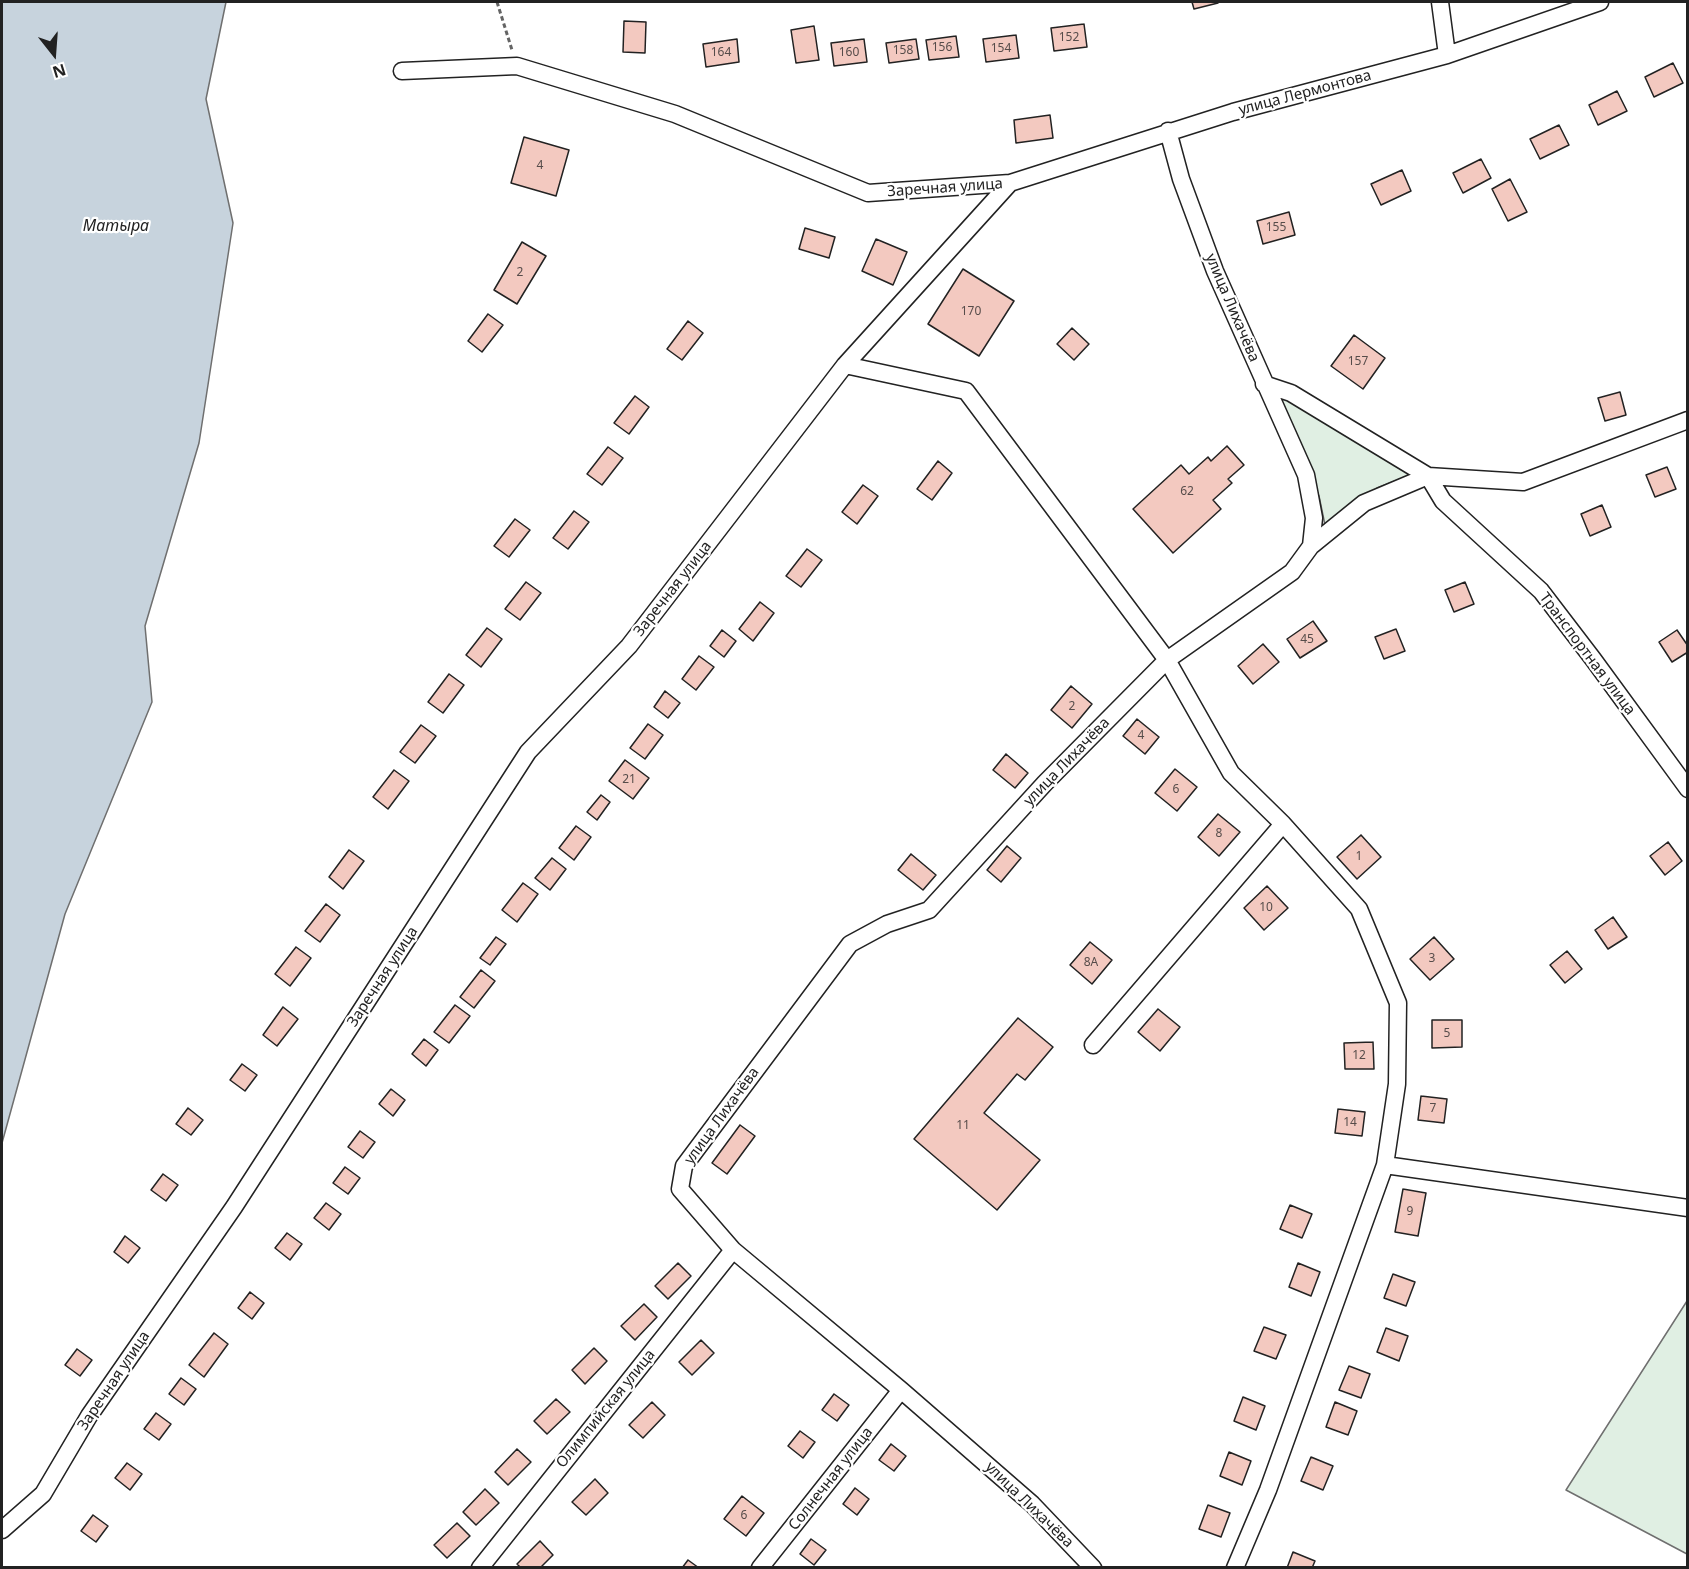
<!DOCTYPE html>
<meta charset="utf-8">
<style>
body{margin:0}
#map{position:relative;width:1689px;height:1569px;overflow:hidden;background:#fff;font-family:"Noto Sans",sans-serif}
canvas{display:block}
.frame{position:absolute;inset:0;border:3px solid #222;pointer-events:none}
.north{position:absolute;left:24px;top:24px;width:60px;height:60px;-webkit-text-stroke:4px #fff;paint-order:stroke;rotate:163deg;font-size:16px;font-weight:700;line-height:24px;text-align:center;color:#222}
.north::after{content:'';display:block;margin:auto;width:21px;height:27px;background:#222;clip-path:polygon(50% 0,100% 100%,50% 72%,0 100%)}
</style>
<div id="map">
<canvas width="1689" height="1569"></canvas>
<div class="frame"></div>
<div class="north">N</div>
</div>
<script>
const ctx = document.querySelector('canvas').getContext('2d');
ctx.lineJoin = 'round';
function fill(path, color) { ctx.fillStyle = color; ctx.fill(path, 'evenodd'); }
const shape = rows => new Path2D(rows.map(r => 'M' + r).join(''));
function stroke(path, color, width, dash) { ctx.strokeStyle = color; ctx.lineWidth = width; ctx.lineCap = dash ? 'butt' : 'round'; ctx.setLineDash(dash || []); ctx.stroke(path); }
function drawText(font, color, halo, rows, align = 'center') {
  ctx.font = font + ' "Noto Sans",sans-serif'; ctx.lineWidth = 4.5; ctx.setLineDash([]); ctx.textBaseline = 'middle'; ctx.strokeStyle = halo; ctx.fillStyle = color; for (const [text, x, y, turn = 0] of rows) {
    ctx.save(); ctx.translate(x, y); ctx.rotate((+turn || 0) * Math.PI / 180); ctx.textAlign = isNaN(turn) ? turn : align; if (halo) ctx.strokeText(text, 0, 0); ctx.fillText(text, 0, 0); ctx.restore();
  }
}
const green = shape([
 [1286,397,1413,474,1377,488,1325,525,1319,496,1277,401,1286,397],
 [1687,1301,1687,1554,1566,1490,1687,1301]
]);
fill(green, '#e0efe3');
stroke(green, '#6f6f6f', 1.5);
const water = shape([
 [2,2,226,2,206,99,233,223,199,443,145,626,152,702,65,914,2,1143,2,2]
]);
fill(water, '#c7d3dd');
stroke(water, '#6f6f6f', 1.5);
const building = shape([
 [1192,2,1218,2,1218,3,1194,9,1192,2],
 [624,21,646,22,645,53,623,52,624,21],
 [1084,24,1087,47,1054,51,1051,28,1084,24],
 [814,26,819,60,796,63,791,30,814,26],
 [1016,35,1019,58,986,62,983,39,1016,35],
 [956,36,959,57,929,60,926,40,956,36],
 [737,39,739,62,706,67,703,44,737,39],
 [864,39,867,62,834,66,831,43,864,39],
 [916,39,919,59,889,63,886,43,916,39],
 [1673,63,1683,83,1654,97,1645,77,1673,63],
 [1617,91,1627,111,1598,125,1589,105,1617,91],
 [1050,115,1053,138,1016,143,1014,120,1050,115],
 [1559,125,1569,145,1540,159,1530,139,1559,125],
 [524,137,569,150,556,196,511,183,524,137],
 [1481,159,1491,178,1463,193,1453,173,1481,159],
 [1402,170,1411,191,1381,205,1371,184,1402,170],
 [1510,179,1527,212,1508,221,1492,189,1510,179],
 [1289,212,1295,235,1263,244,1257,221,1289,212],
 [805,228,835,237,829,258,799,249,805,228],
 [876,239,907,252,893,285,862,271,876,239],
 [522,242,546,256,517,304,494,290,522,242],
 [963,269,1014,301,979,356,928,324,963,269],
 [488,314,503,325,482,352,468,341,488,314],
 [688,321,703,333,682,360,667,349,688,321],
 [1072,328,1089,344,1074,360,1057,344,1072,328],
 [1354,335,1385,358,1363,389,1331,366,1354,335],
 [1620,392,1626,415,1605,421,1598,398,1620,392],
 [635,396,649,407,629,434,614,423,635,396],
 [1227,446,1244,465,1228,479,1232,483,1213,500,1221,509,1173,553,1133,509,1181,465,1189,474,1208,457,1211,461,1227,446],
 [608,447,623,458,602,485,587,474,608,447],
 [938,461,952,473,932,500,917,489,938,461],
 [1667,467,1676,489,1655,497,1646,475,1667,467],
 [863,485,878,496,857,524,842,512,863,485],
 [1602,505,1611,527,1590,536,1581,514,1602,505],
 [574,511,589,522,568,549,553,538,574,511],
 [515,519,530,530,509,557,494,546,515,519],
 [807,549,822,560,801,587,786,576,807,549],
 [526,582,541,593,520,620,505,609,526,582],
 [1465,582,1474,604,1454,612,1445,590,1465,582],
 [760,602,774,613,753,641,739,629,760,602],
 [1313,621,1327,641,1300,658,1287,639,1313,621],
 [487,628,502,639,481,667,466,655,487,628],
 [1396,629,1405,651,1384,659,1375,637,1396,629],
 [722,630,736,641,724,657,710,646,722,630],
 [1677,630,1688,646,1688,652,1672,662,1659,642,1677,630],
 [1263,644,1279,662,1253,684,1238,666,1263,644],
 [699,656,714,667,696,690,682,679,699,656],
 [449,674,464,685,443,713,428,702,449,674],
 [1071,686,1092,704,1072,728,1051,710,1071,686],
 [665,691,680,703,668,718,654,707,665,691],
 [1137,719,1159,737,1145,754,1123,736,1137,719],
 [648,724,663,735,645,759,630,748,648,724],
 [421,725,436,736,415,763,400,752,421,725],
 [1006,754,1028,773,1015,788,993,770,1006,754],
 [625,760,649,778,633,799,609,781,625,760],
 [1175,769,1197,787,1177,811,1155,793,1175,769],
 [394,770,409,781,388,809,373,797,394,770],
 [601,795,610,802,597,820,587,812,601,795],
 [1218,814,1240,832,1219,856,1198,837,1218,814],
 [576,826,591,837,574,860,559,848,576,826],
 [1361,835,1381,857,1357,879,1337,857,1361,835],
 [1668,842,1682,861,1665,875,1650,856,1668,842],
 [1007,846,1021,858,1001,882,987,870,1007,846],
 [349,850,364,861,343,889,329,877,349,850],
 [911,854,936,875,923,890,898,870,911,854],
 [552,858,566,869,550,890,535,878,552,858],
 [523,883,538,894,517,922,502,910,523,883],
 [1267,886,1288,908,1264,930,1244,908,1267,886],
 [326,904,340,915,320,942,305,931,326,904],
 [1613,917,1627,937,1608,949,1595,930,1613,917],
 [496,937,506,944,490,965,480,958,496,937],
 [1434,937,1454,959,1430,980,1410,959,1434,937],
 [1090,942,1112,960,1092,984,1070,965,1090,942],
 [296,947,311,958,290,986,275,974,296,947],
 [1567,951,1582,969,1565,983,1550,965,1567,951],
 [481,970,495,981,474,1008,460,997,481,970],
 [455,1005,470,1016,449,1043,434,1032,455,1005],
 [283,1007,298,1019,277,1046,263,1035,283,1007],
 [1158,1009,1180,1027,1160,1051,1138,1032,1158,1009],
 [1018,1018,1053,1047,1025,1080,1017,1074,984,1113,1040,1160,997,1210,914,1139,1018,1018],
 [1432,1020,1462,1020,1462,1047,1432,1048,1432,1020],
 [424,1039,438,1050,426,1066,412,1054,424,1039],
 [1373,1042,1374,1069,1345,1069,1344,1043,1373,1042],
 [242,1064,257,1075,245,1091,230,1080,242,1064],
 [391,1089,405,1100,393,1116,379,1104,391,1089],
 [1421,1096,1447,1099,1444,1123,1418,1120,1421,1096],
 [188,1108,203,1120,191,1135,176,1124,188,1108],
 [1338,1109,1365,1112,1362,1136,1335,1133,1338,1109],
 [740,1125,755,1136,727,1174,712,1163,740,1125],
 [360,1131,375,1142,363,1158,348,1147,360,1131],
 [345,1167,360,1178,348,1194,333,1183,345,1167],
 [163,1174,178,1185,166,1201,151,1190,163,1174],
 [1403,1189,1426,1193,1418,1236,1395,1232,1403,1189],
 [326,1203,341,1214,329,1230,314,1218,326,1203],
 [1290,1205,1312,1214,1302,1238,1280,1229,1290,1205],
 [287,1233,302,1244,290,1260,275,1248,287,1233],
 [125,1236,140,1248,128,1263,114,1252,125,1236],
 [678,1263,691,1276,668,1299,655,1286,678,1263],
 [1298,1263,1320,1272,1311,1296,1289,1287,1298,1263],
 [1393,1274,1415,1282,1406,1306,1384,1298,1393,1274],
 [250,1292,264,1303,252,1319,238,1308,250,1292],
 [644,1304,657,1317,635,1340,621,1326,644,1304],
 [1264,1327,1286,1335,1276,1359,1254,1351,1264,1327],
 [1386,1328,1408,1336,1399,1361,1377,1352,1386,1328],
 [214,1333,228,1344,204,1377,189,1365,214,1333],
 [701,1340,714,1353,692,1375,679,1362,701,1340],
 [594,1348,607,1361,585,1384,572,1370,594,1348],
 [77,1349,92,1360,80,1376,65,1365,77,1349],
 [1349,1366,1370,1374,1361,1398,1339,1390,1349,1366],
 [181,1378,196,1389,184,1405,169,1394,181,1378],
 [834,1394,849,1405,837,1421,822,1410,834,1394],
 [1243,1397,1265,1406,1256,1430,1234,1421,1243,1397],
 [556,1399,570,1412,547,1434,534,1421,556,1399],
 [652,1402,665,1415,643,1438,629,1425,652,1402],
 [1335,1402,1357,1411,1348,1435,1326,1427,1335,1402],
 [156,1413,171,1424,159,1440,144,1429,156,1413],
 [800,1431,815,1442,803,1458,788,1446,800,1431],
 [891,1444,906,1456,894,1471,879,1460,891,1444],
 [517,1449,531,1462,508,1485,495,1472,517,1449],
 [1229,1452,1251,1461,1242,1485,1220,1476,1229,1452],
 [1311,1457,1333,1466,1323,1490,1301,1481,1311,1457],
 [127,1463,142,1474,130,1490,115,1478,127,1463],
 [595,1479,608,1493,586,1515,572,1502,595,1479],
 [855,1488,869,1499,857,1515,843,1504,855,1488],
 [485,1489,499,1503,476,1525,463,1512,485,1489],
 [742,1496,764,1513,746,1536,724,1519,742,1496],
 [1208,1505,1230,1513,1221,1537,1199,1529,1208,1505],
 [93,1515,108,1526,96,1542,81,1531,93,1515],
 [457,1523,470,1536,447,1558,434,1545,457,1523],
 [811,1539,826,1550,814,1565,800,1554,811,1539],
 [540,1541,553,1555,540,1568,521,1568,517,1564,540,1541],
 [1293,1552,1315,1561,1312,1568,1287,1568,1293,1552],
 [688,1560,699,1568,682,1568,688,1560]
]);
fill(building, '#f3c9c0');
stroke(building, '#222', 1.5);
const street = shape([
 [1440,2,1447,55],
 [402,71,517,66,675,114,868,193,1010,183,1233,112,1447,55,1600,2],
 [845,365,966,391,1167,660,1231,773,1283,824,1359,909,1398,1003,1397,1084,1385,1165,1268,1490,1235,1568],
 [1264,384,1291,393,1428,476,1443,501,1541,591,1593,659,1688,789],
 [1311,546,1364,503,1428,476,1523,482,1688,420],
 [1093,1045,1283,824],
 [1385,1165,1688,1208],
 [2,1530,43,1494,89,1416,234,1207,528,752,629,646,845,365,1010,183],
 [480,1568,733,1250],
 [760,1568,901,1390],
 [1093,1568,1032,1504,901,1390,733,1250,680,1189,684,1166,850,944,887,924,929,910,1045,783,1167,660,1292,572,1311,546,1314,518,1306,475,1215,271,1181,179,1168,131]
]);
stroke(street, '#222', 19);
stroke(shape([
 [497,2,512,50]
]), '#646464', 3, [4.5, 3]);
stroke(street, '#fff', 16);
drawText('12px', '#564c4a', null, [
 ["152",1069,38],
 ["156",942,48],
 ["154",1001,49],
 ["158",903,51],
 ["164",721,53],
 ["160",849,53],
 ["4",540,166],
 ["155",1276,228],
 ["2",520,273],
 ["170",971,312],
 ["157",1358,362],
 ["62",1187,492],
 ["45",1307,640],
 ["2",1072,707],
 ["4",1141,736],
 ["21",629,780],
 ["6",1176,790],
 ["8",1219,834],
 ["1",1359,857],
 ["10",1266,908],
 ["3",1432,959],
 ["8А",1091,963],
 ["5",1447,1034],
 ["12",1359,1056],
 ["7",1433,1109],
 ["14",1350,1123],
 ["11",963,1126],
 ["9",1410,1212],
 ["6",744,1516]
]);
drawText('15px', '#222', '#fff', [
 ["улица Лермонтова",1305,93,-15],
 ["Заречная улица",945,188,-4],
 ["улица Лихачёва",1232,308,67],
 ["Заречная улица",673,589,-52],
 ["Транспортная улица",1587,654,53],
 ["улица Лихачёва",1067,762,-46],
 ["Заречная улица",383,977,-57],
 ["улица Лихачёва",722,1116,-54],
 ["Заречная улица",114,1381,-56],
 ["Олимпийская улица",606,1409,-51],
 ["Солнечная улица",831,1479,-52],
 ["улица Лихачёва",1029,1505,44]
]);
drawText('italic 16px', '#222', '#fff', [
 ["Матыра",116,226]
]);
</script>
